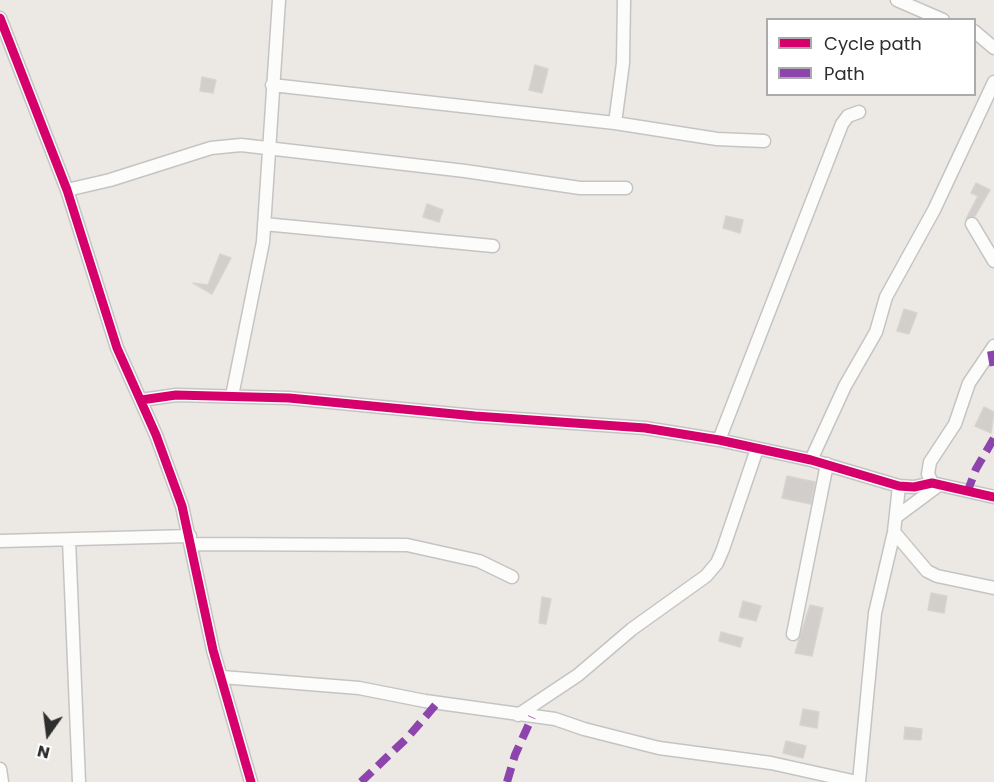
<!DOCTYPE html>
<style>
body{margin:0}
#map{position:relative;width:994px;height:782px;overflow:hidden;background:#ece8e4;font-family:Poppins,sans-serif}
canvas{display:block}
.legend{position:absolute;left:766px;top:18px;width:210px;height:78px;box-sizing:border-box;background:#fff;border:2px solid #ababab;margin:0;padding:8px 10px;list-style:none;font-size:18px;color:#2e2e2e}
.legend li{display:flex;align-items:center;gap:12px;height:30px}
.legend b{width:30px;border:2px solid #ababab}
.north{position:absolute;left:18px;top:704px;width:60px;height:60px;-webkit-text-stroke:4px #fff;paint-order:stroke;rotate:194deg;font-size:16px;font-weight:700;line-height:24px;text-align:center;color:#2e2e2e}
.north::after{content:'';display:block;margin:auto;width:21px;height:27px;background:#2e2e2e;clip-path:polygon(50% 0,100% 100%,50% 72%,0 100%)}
</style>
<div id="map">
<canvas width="994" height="782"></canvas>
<ul class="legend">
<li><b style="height:8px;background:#d6006c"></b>Cycle path</li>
<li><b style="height:8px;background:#8e44ad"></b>Path</li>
</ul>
<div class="north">N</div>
</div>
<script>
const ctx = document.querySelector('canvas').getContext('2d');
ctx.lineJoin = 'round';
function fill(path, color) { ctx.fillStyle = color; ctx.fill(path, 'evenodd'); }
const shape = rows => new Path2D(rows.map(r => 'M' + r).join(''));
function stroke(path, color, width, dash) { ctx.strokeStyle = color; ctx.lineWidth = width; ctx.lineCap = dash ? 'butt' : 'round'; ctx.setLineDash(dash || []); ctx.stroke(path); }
const building = shape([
 [535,65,548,69,542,93,529,90,535,65],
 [202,77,216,80,213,93,200,91,202,77],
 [976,183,990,190,975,216,966,219,978,196,971,193,976,183],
 [427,204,443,210,439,222,423,217,427,204],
 [726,216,743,220,740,233,723,228,726,216],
 [220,254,231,258,212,294,193,283,208,285,220,254],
 [904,309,917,313,909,334,897,331,904,309],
 [984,407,994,412,991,433,975,426,984,407],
 [787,476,815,482,811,504,782,498,787,476],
 [931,593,947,596,944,613,928,610,931,593],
 [542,597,551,599,546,624,539,623,542,597],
 [743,601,761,606,756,621,739,617,743,601],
 [810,605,823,608,812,656,795,653,810,605],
 [721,632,743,638,740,647,719,641,721,632],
 [803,709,819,712,817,728,800,725,803,709],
 [905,727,922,729,921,740,904,739,905,727],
 [786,741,806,746,803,758,783,753,786,741]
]);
fill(building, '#d1cecb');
stroke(building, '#d7d4d0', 1.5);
const minor = shape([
 [897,0,943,20],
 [0,18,67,190,117,348,156,435,182,506,213,650,251,782],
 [974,31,994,48],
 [272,85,615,123,717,139,764,141],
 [615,123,623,63,624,0],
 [67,190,110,180,211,148,241,145,465,171,580,188,626,188],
 [264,224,493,246],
 [972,224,994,261],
 [232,396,263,242,279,0],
 [141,400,176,395,289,398,475,416,645,428,719,440,811,460,899,486,914,487,932,483,994,497],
 [719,440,842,124,848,116,859,112],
 [811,460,845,386,876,332,886,297,934,210,994,82],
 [932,483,928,474,930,462,955,424,969,383,994,346],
 [896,517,939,485],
 [894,532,927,571,937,576,994,588],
 [69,540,79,782],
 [0,541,190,536],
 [191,544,407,545,479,561,512,577],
 [793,634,827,464],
 [222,677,359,688,425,701,555,719,584,729,659,748,771,763,857,782],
 [518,715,578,675,632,629,706,576,717,563,723,549,757,449],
 [0,769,2,782],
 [859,782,875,613,894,532,899,486]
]);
stroke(minor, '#c5c4c5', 15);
stroke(minor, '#fcfcfb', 12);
stroke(shape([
 [991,351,994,368],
 [967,493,976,469,994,438],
 [361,782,408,737,438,702],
 [507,782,515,755,532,717]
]), '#8e44ad', 8, [15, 8]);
stroke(shape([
 [0,18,67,190,117,348,156,435,182,506,213,650,251,782],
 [141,400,176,395,289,398,475,416,645,428,719,440,811,460,899,486,914,487,932,483,994,497]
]), '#d6006c', 9);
</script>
